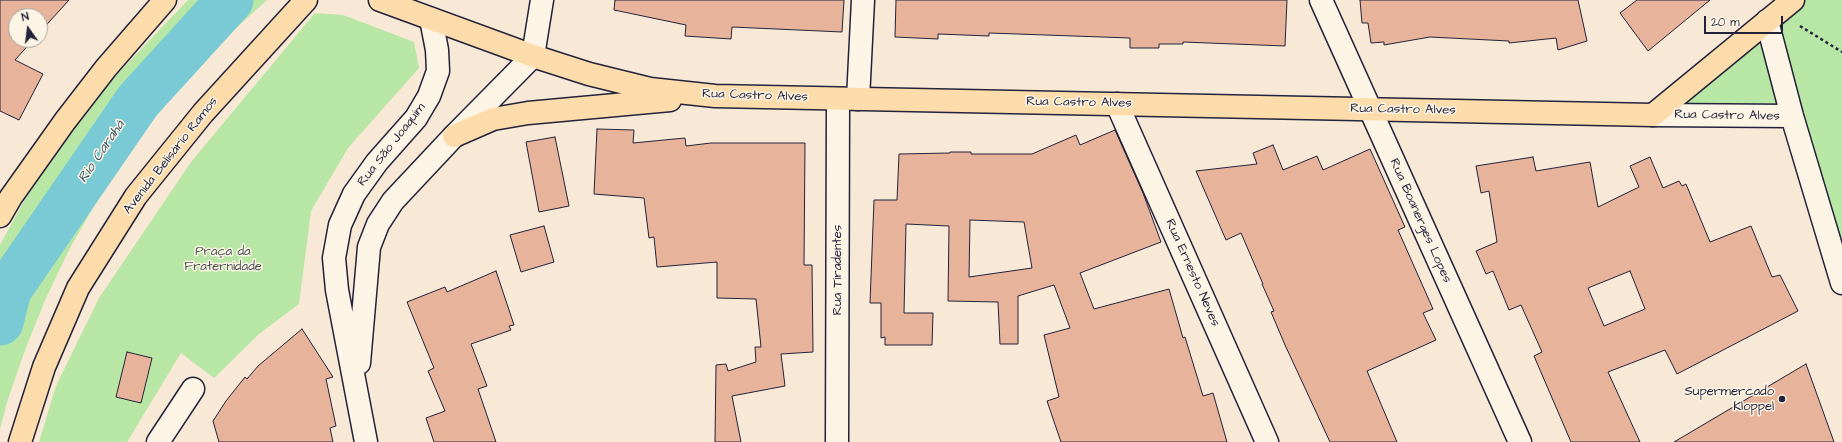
<!DOCTYPE html>
<meta charset="utf-8">
<style>
body{margin:0}
#map{position:relative;width:1842px;height:442px;overflow:hidden;background:#f8e8d6;font-family:"Architects Daughter",sans-serif}
canvas{display:block}
.north{position:absolute;left:8px;top:8px;width:40px;height:40px;box-sizing:border-box;background:#fcf5e5;border:1px solid #a5a1a1;border-radius:50%;rotate:346deg;font-size:11px;font-weight:700;line-height:16px;text-align:center;color:#22223b}
.north::after{content:'';display:block;margin:auto;width:14px;height:18px;background:#22223b;clip-path:polygon(50% 0,100% 100%,50% 72%,0 100%)}
.scale{position:absolute;left:1704px;top:16px;width:79px;height:18px;box-sizing:border-box;border:2px solid #22223b;border-top:0;padding-left:5px;font-size:12px;line-height:14px;white-space:nowrap;color:#22223b;-webkit-text-stroke:3px #fcf5e5;paint-order:stroke}
</style>
<div id="map">
<canvas width="1842" height="442"></canvas>
<div class="north">N</div>
<div class="scale">20 m</div>
</div>
<script>
const ctx = document.querySelector('canvas').getContext('2d');
ctx.lineJoin = 'round';
function fill(path, color) { ctx.fillStyle = color; ctx.fill(path, 'evenodd'); }
const shape = rows => new Path2D(rows.map(r => 'M' + r).join(''));
function stroke(path, color, width, dash) { ctx.strokeStyle = color; ctx.lineWidth = width; ctx.lineCap = dash ? 'butt' : 'round'; ctx.setLineDash(dash || []); ctx.stroke(path); }
function drawText(font, color, halo, rows, align = 'center') {
  ctx.font = font + ' "Architects Daughter",sans-serif'; ctx.lineWidth = 3; ctx.setLineDash([]); ctx.textBaseline = 'middle'; ctx.strokeStyle = halo; ctx.fillStyle = color; for (const [text, x, y, turn = 0] of rows) {
    ctx.save(); ctx.translate(x, y); ctx.rotate((+turn || 0) * Math.PI / 180); ctx.textAlign = isNaN(turn) ? turn : align; if (halo) ctx.strokeText(text, 0, 0); ctx.fillText(text, 0, 0); ctx.restore();
  }
}
fill(shape([
 [188,0,267,0,235,29,196,68,160,110,127,154,97,201,70,248,46,298,25,350,7,402,0,429,0,245,35,181,68,134,103,89],
 [1793,0,1842,0,1842,283,1792,116,1653,115],
 [315,13,343,15,414,42,419,68,348,148,311,211,299,304,259,334,214,378,181,353,127,442,39,442,56,386,99,298,191,162]
]), '#b8e6a4');
stroke(shape([
 [0,322,8,290,138,101,230,0]
]), '#79cad4', 47);
const building = shape([
 [0,0,69,0,40,32,40,16,16,16,16,40,33,40,15,60,43,74,19,120,0,111,0,0],
 [615,0,844,0,842,32,732,27,731,39,685,36,686,25,614,10,615,0],
 [896,0,1287,0,1285,46,1183,42,1183,44,1159,44,1159,48,1130,48,1130,38,989,33,989,36,938,34,938,39,895,37,896,0],
 [1360,0,1578,0,1587,41,1558,50,1556,38,1509,43,1509,41,1430,37,1384,45,1384,42,1371,43,1368,23,1362,23,1360,0],
 [1637,0,1710,0,1648,51,1620,13,1637,0],
 [597,129,634,130,633,143,685,138,686,146,711,143,805,143,804,265,812,265,813,352,781,354,785,386,732,396,741,442,715,442,716,365,726,364,728,371,756,362,755,347,761,347,756,299,717,298,717,262,657,267,654,237,649,238,644,198,594,194,597,129],
 [1115,130,1143,193,1161,242,1080,273,1094,309,1169,289,1183,338,1185,337,1203,396,1213,393,1227,442,1061,442,1047,401,1059,397,1044,335,1070,328,1054,285,1018,296,1018,344,1000,344,998,302,948,301,949,226,906,224,904,313,933,313,932,345,885,345,885,337,881,338,881,303,870,303,874,200,897,200,899,154,950,153,950,152,971,152,971,154,1032,154,1076,135,1080,145,1115,130],
 [970,220,1024,222,1032,268,969,277,970,220],
 [555,137,569,206,539,212,526,142,555,137],
 [1273,145,1283,170,1317,156,1323,170,1370,149,1405,227,1398,230,1433,309,1423,313,1436,340,1367,371,1397,442,1330,442,1285,345,1271,312,1274,311,1262,284,1263,284,1241,233,1226,240,1196,171,1257,164,1253,153,1273,145],
 [1533,157,1536,171,1590,162,1598,207,1639,187,1630,166,1650,157,1663,188,1679,181,1682,186,1686,184,1710,242,1751,226,1772,277,1780,275,1798,311,1677,374,1665,350,1608,372,1640,442,1571,442,1534,356,1542,352,1521,305,1509,310,1493,271,1486,274,1476,251,1497,242,1489,191,1481,193,1476,166,1533,157],
 [1630,271,1645,309,1604,326,1588,288,1630,271],
 [544,226,554,262,521,272,510,235,544,226],
 [496,271,514,325,509,326,511,330,471,344,487,386,478,389,496,442,434,442,426,418,445,411,428,371,434,368,407,302,445,287,447,292,496,271],
 [302,329,333,377,326,379,336,426,330,428,333,442,219,442,213,421,226,401,245,377,247,379,258,366,302,329],
 [127,352,152,358,141,403,116,397,127,352],
 [1806,364,1834,442,1674,442,1806,364]
]);
fill(building, '#e7b39a');
stroke(building, '#22223b', 1);
const minor = shape([
 [1321,0,1520,442],
 [1767,21,1792,116,1842,283],
 [858,99,863,0],
 [1117,104,1267,442],
 [1653,115,1792,116],
 [359,363,369,247,378,224,393,201,454,136,533,56,542,0],
 [158,442,193,389],
 [366,442,337,290,334,258,340,225,354,194,377,162,416,118,429,96,438,71,437,50,431,19],
 [837,442,838,99]
]);
const major = shape([
 [380,0,533,56,589,74,650,89,715,96,1653,115,1793,0],
 [454,136,493,119,528,113,670,100],
 [0,216,11,197,65,121,106,68,165,0],
 [20,442,44,367,78,288,136,196,203,113,306,0]
]);
stroke(minor, '#22223b', 25);
stroke(major, '#22223b', 25);
stroke(shape([
 [1800,26,1842,52]
]), '#22223b', 2.5, [3, 3]);
stroke(minor, '#fcf5e5', 22);
stroke(major, '#fddcac', 22);
for (const [x, y, r, color] of [
 [1782,399,4,"#22223b"]
]) { const dot = new Path2D(); dot.arc(x, y, r, 0, 2 * Math.PI); ctx.fillStyle = color; ctx.fill(dot); stroke(dot, '#fcf5e5', 1.5); }
drawText('13px', '#22223b', '#fcf5e5', [
 ["Rua Castro Alves",755,96,2],
 ["Rua Castro Alves",1079,103,1],
 ["Rua Castro Alves",1403,110,1],
 ["Rua Castro Alves",1727,116,1],
 ["Rua São Joaquim",392,145,-52],
 ["Avenida Belisário Ramos",171,156,-52],
 ["Rua Boanerges Lopes",1420,221,66],
 ["Rua Tiradentes",838,270,-90],
 ["Rua Ernesto Neves",1192,273,66]
]);
drawText('13px', '#485355', '#fcf5e5', [
 ["Praça da",223,252],
 ["Fraternidade",223,267]
]);
drawText('13px', '#22223b', '#fcf5e5', [
 ["Supermercado",1774,392],
 ["Kloppel",1774,407]
], 'right');
drawText('italic 14px', '#3c5469', '#fcf5e5', [
 ["Rio Carahá",102,152,-56]
]);
</script>
